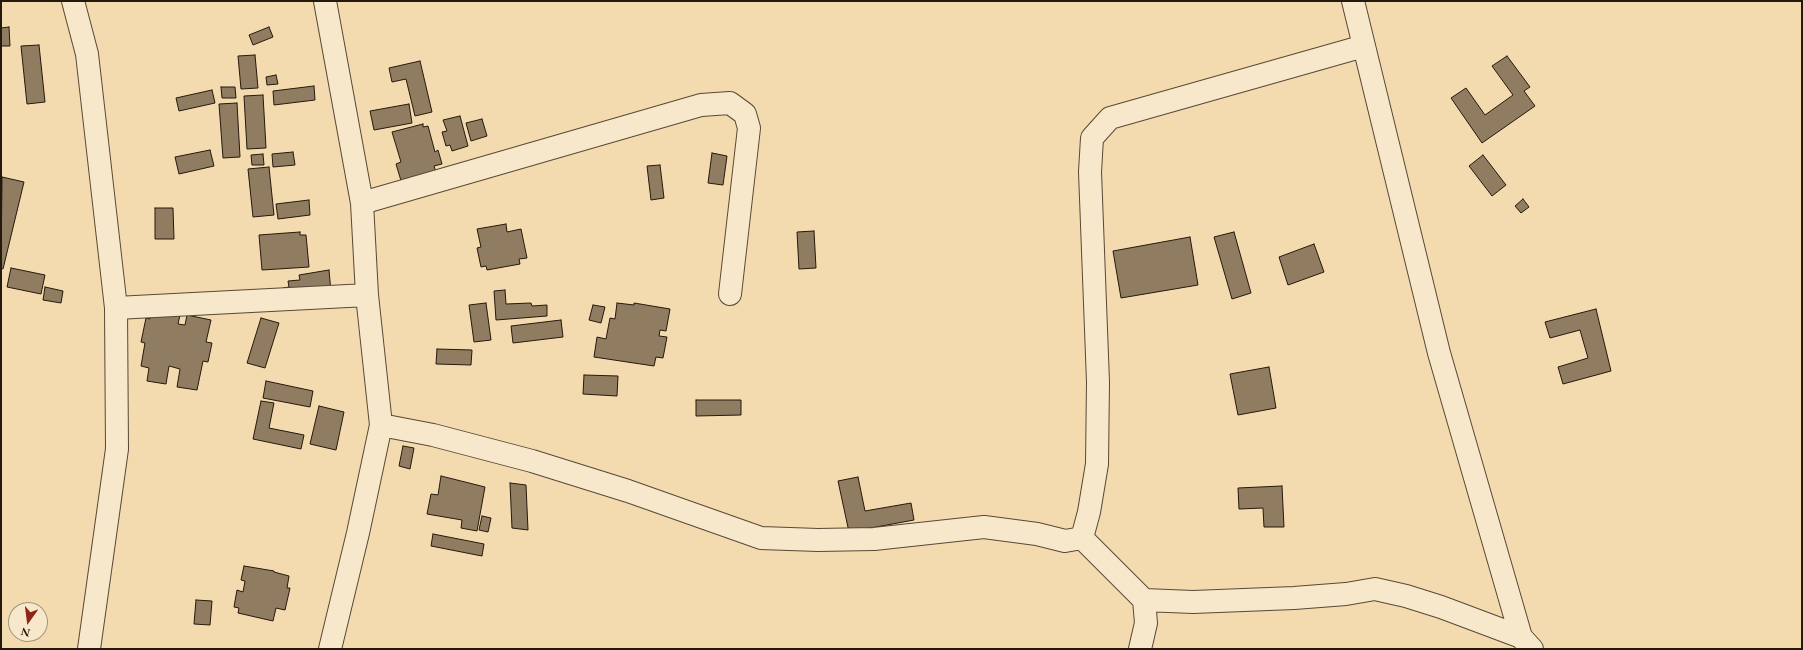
<!DOCTYPE html>
<style>
body{margin:0}
#map{position:relative;width:1803px;height:650px;overflow:hidden;background:#f3daaf;font-family:"EB Garamond",serif}
canvas{display:block}
.frame{position:absolute;inset:0;border:2px solid #24190d;pointer-events:none}
.north{position:absolute;left:8px;top:602px;width:40px;height:40px;box-sizing:border-box;background:#f7e7cb;border:1px solid #a3957f;border-radius:50%;rotate:194deg;font-size:11px;font-weight:700;line-height:16px;text-align:center;color:#24190d}
.north::after{content:'';display:block;margin:auto;width:14px;height:18px;background:#8f2418;clip-path:polygon(50% 0,100% 100%,50% 72%,0 100%)}
</style>
<div id="map">
<canvas width="1803" height="650"></canvas>
<div class="frame"></div>
<div class="north">N</div>
</div>
<script>
const ctx = document.querySelector('canvas').getContext('2d');
ctx.lineJoin = 'round';
function fill(path, color) { ctx.fillStyle = color; ctx.fill(path, 'evenodd'); }
const shape = rows => new Path2D(rows.map(r => 'M' + r).join(''));
function stroke(path, color, width, dash) { ctx.strokeStyle = color; ctx.lineWidth = width; ctx.lineCap = dash ? 'butt' : 'round'; ctx.setLineDash(dash || []); ctx.stroke(path); }
const building = shape([
 [9,27,10,46,1,46,1,28,9,27],
 [269,27,273,37,253,45,249,35,269,27],
 [39,45,45,102,27,104,21,46,39,45],
 [255,55,258,88,241,89,238,56,255,55],
 [1507,56,1530,87,1524,91,1535,106,1482,143,1451,98,1466,88,1485,115,1513,95,1492,66,1507,56],
 [420,61,432,112,415,116,406,79,392,82,389,68,420,61],
 [276,75,278,84,267,85,266,77,276,75],
 [314,86,315,100,274,105,273,91,314,86],
 [221,87,235,87,236,98,222,98,221,87],
 [212,90,215,103,179,111,176,98,212,90],
 [263,95,266,148,247,149,244,96,263,95],
 [237,103,240,157,223,158,219,104,237,103],
 [409,104,412,123,374,130,370,111,409,104],
 [460,116,468,146,452,151,450,145,446,146,442,132,447,131,443,120,460,116],
 [482,119,487,136,471,141,466,123,482,119],
 [423,124,423,127,428,126,435,152,438,150,442,164,434,166,437,175,402,184,396,164,401,162,392,132,423,124],
 [210,150,214,166,179,174,175,157,210,150],
 [293,152,295,165,273,167,272,154,293,152],
 [712,153,727,156,723,185,708,183,712,153],
 [263,154,264,165,252,165,251,155,263,154],
 [1483,155,1506,185,1492,196,1469,166,1483,155],
 [660,165,664,198,651,200,647,166,660,165],
 [269,167,274,215,253,217,248,169,269,167],
 [2,177,24,182,3,269,1,268,2,177],
 [1523,199,1529,207,1521,213,1515,206,1523,199],
 [309,200,310,215,278,219,276,204,309,200],
 [155,208,173,208,174,239,155,239,155,208],
 [506,224,507,232,521,229,527,258,519,259,520,264,487,270,486,266,481,267,477,248,481,247,477,229,506,224],
 [814,231,816,268,799,269,797,232,814,231],
 [300,232,300,235,306,235,309,267,262,270,259,235,300,232],
 [1234,232,1251,293,1232,299,1214,237,1234,232],
 [1190,237,1198,285,1121,298,1113,251,1190,237],
 [1314,244,1324,272,1288,285,1279,257,1314,244],
 [11,268,45,275,41,294,7,287,11,268],
 [329,270,331,292,284,296,283,288,289,287,288,281,300,280,299,275,329,270],
 [45,287,63,291,61,303,43,300,45,287],
 [505,290,506,304,531,303,532,306,547,305,547,316,496,320,494,291,505,290],
 [486,303,491,340,474,342,469,305,486,303],
 [617,303,634,305,634,303,670,309,666,331,660,330,659,336,667,337,663,358,656,357,654,366,594,357,597,337,606,339,610,318,615,319,617,303],
 [593,305,605,307,601,323,589,320,593,305],
 [151,309,180,315,178,324,185,325,187,315,211,320,206,342,212,343,208,362,203,361,197,390,177,387,180,369,169,366,166,384,147,381,149,368,141,366,145,343,141,342,146,318,150,319,151,309],
 [1596,309,1611,371,1563,384,1558,367,1588,358,1580,330,1550,338,1545,322,1596,309],
 [261,318,279,323,265,368,247,363,261,318],
 [561,320,563,337,513,343,511,326,561,320],
 [437,349,472,350,471,365,436,364,437,349],
 [1269,367,1276,408,1238,415,1230,374,1269,367],
 [584,375,618,376,617,396,583,394,584,375],
 [266,381,313,391,310,407,263,398,266,381],
 [696,400,741,400,741,415,696,416,696,400],
 [261,401,274,403,269,428,304,435,301,449,253,439,261,401],
 [319,406,344,412,336,450,310,444,319,406],
 [403,446,414,448,410,469,399,466,403,446],
 [441,476,485,487,477,531,461,528,462,520,427,514,431,494,438,495,441,476],
 [858,477,865,511,911,503,914,520,849,532,838,481,858,477],
 [510,483,526,485,528,530,512,528,510,483],
 [1282,486,1284,527,1264,527,1263,508,1239,509,1238,488,1282,486],
 [482,516,491,518,488,532,479,530,482,516],
 [433,534,484,544,482,556,431,546,433,534],
 [244,566,274,571,274,572,289,576,287,588,290,588,285,610,276,608,273,621,238,613,239,608,234,607,237,590,243,592,245,581,241,580,244,566],
 [196,600,212,601,210,625,194,624,196,600]
]);
fill(building, '#907d61');
stroke(building, '#24190d', 1);
const street = shape([
 [73,1,87,54,116,308,367,295],
 [325,1,362,203,367,295,381,425,358,533,330,649],
 [1353,1,1439,353,1521,637,1532,649],
 [362,203,701,105,730,103,745,114,749,128,730,294],
 [381,425,433,435,532,461,628,491,761,538,818,540,874,539,984,527,1037,534,1065,541,1082,538,1089,512,1097,464,1098,382,1090,172,1092,138,1110,118,1364,46],
 [1082,538,1144,600,1146,623,1140,649],
 [1144,600,1193,602,1294,598,1346,594,1375,589,1406,596,1441,607,1521,637],
 [89,649,117,449,116,308]
]);
stroke(street, '#584936', 24);
stroke(street, '#f7e7cb', 22);
</script>
